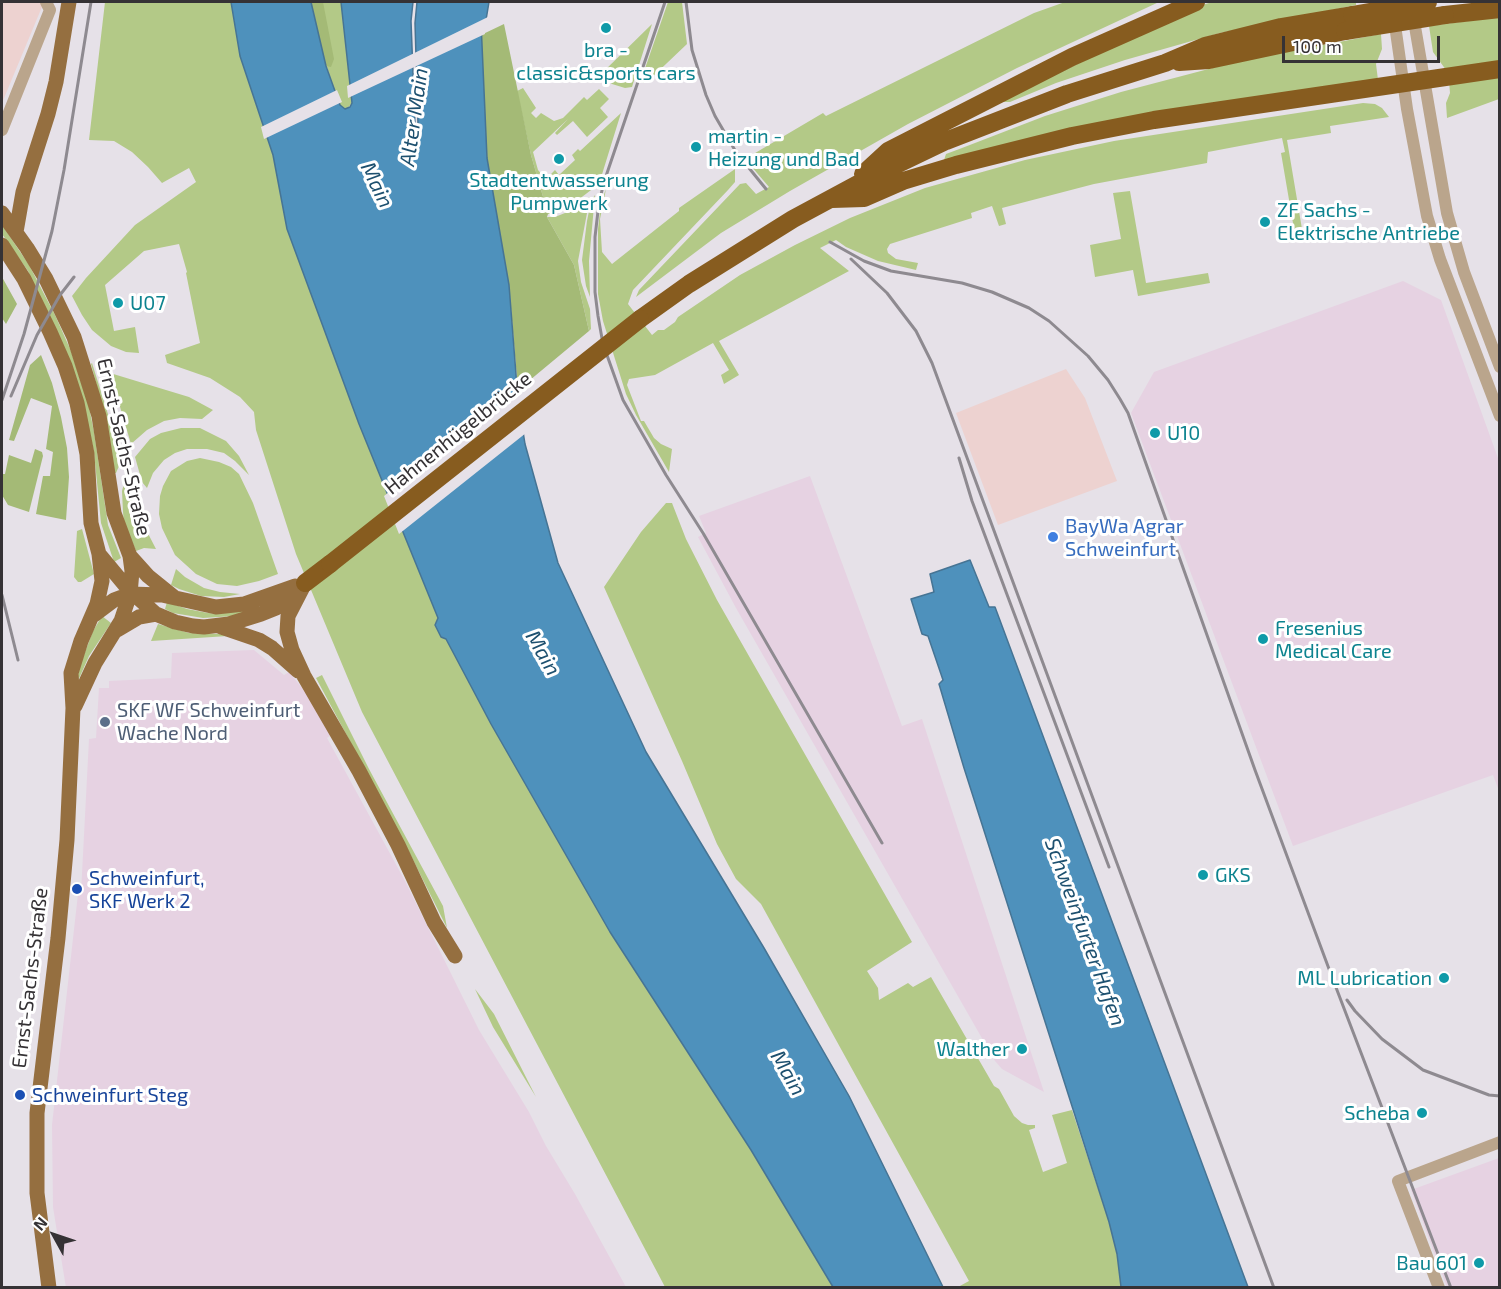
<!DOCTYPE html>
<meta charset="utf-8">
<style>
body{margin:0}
#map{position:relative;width:1501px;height:1289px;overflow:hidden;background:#e6e1e8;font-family:"Exo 2",sans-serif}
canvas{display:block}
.frame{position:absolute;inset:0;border:3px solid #353235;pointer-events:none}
.north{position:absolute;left:24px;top:1205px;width:60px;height:60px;-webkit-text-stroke:4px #fff;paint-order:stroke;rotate:310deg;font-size:16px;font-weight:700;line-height:24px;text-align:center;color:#353235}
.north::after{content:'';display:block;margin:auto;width:21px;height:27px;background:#353235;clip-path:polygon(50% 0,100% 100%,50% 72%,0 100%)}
.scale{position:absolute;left:1282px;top:36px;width:158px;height:27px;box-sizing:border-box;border:3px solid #353235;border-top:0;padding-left:8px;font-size:18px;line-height:21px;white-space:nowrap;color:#353235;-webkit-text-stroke:4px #fff;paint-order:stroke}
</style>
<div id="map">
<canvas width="1501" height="1289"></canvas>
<div class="frame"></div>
<div class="north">N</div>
<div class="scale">100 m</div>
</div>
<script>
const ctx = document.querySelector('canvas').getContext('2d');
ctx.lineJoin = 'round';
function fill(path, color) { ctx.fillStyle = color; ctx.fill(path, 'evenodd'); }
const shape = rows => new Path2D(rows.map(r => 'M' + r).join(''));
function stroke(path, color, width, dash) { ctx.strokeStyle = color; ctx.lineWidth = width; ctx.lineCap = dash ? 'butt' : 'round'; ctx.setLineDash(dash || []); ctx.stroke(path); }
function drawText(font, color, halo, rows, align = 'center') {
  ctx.font = font + ' "Exo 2",sans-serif'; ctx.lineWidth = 6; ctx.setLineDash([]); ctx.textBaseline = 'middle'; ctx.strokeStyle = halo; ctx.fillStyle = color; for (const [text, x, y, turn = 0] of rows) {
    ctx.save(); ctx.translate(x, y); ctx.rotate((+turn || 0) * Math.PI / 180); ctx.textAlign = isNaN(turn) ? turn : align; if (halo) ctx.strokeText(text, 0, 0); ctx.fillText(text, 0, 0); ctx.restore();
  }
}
fill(shape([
 [2,2,44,2,2,103],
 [1066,369,1085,398,1117,481,998,525,956,413]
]), '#edd2d0');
fill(shape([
 [1403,281,1441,300,1499,461,1499,791,1493,775,1293,846,1131,413,1154,372],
 [810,476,902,726,922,719,1044,1092,1002,1069,995,1061,736,608,698,537,706,533,699,516],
 [254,650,284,675,289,672,307,694,330,736,327,738,405,881,479,1030,529,1112,546,1146,575,1194,626,1287,66,1288,53,1207,52,1125,78,894,81,893,89,739,96,738,99,688,109,688,109,681,171,678,172,653],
 [1499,1158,1499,1287,1447,1287,1411,1190]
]), '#e6d2e2');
fill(shape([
 [105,2,231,2,240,56,273,155,287,229,359,424,438,618,435,625,441,637,446,638,491,724,610,932,751,1150,833,1287,665,1287,362,712,296,554,256,430,254,412,240,397,210,378,167,363,165,355,200,343,186,273,187,272,179,244,144,251,105,285,114,331,135,327,139,353,126,352,111,346,92,330,82,315,72,296,86,278,135,225,196,182,189,168,162,183,148,167,132,152,114,141,89,140],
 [311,2,341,2,352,103,347,109,341,107,334,90,316,31],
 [668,2,682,2,687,44,646,83,643,83,641,80],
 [1065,2,1159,2,1017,68,908,124,790,191,721,233,636,297,639,290,740,184,746,183,756,194,769,187,745,159,823,113,826,116,1034,13],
 [1212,2,1367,2,1356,3,1356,5,1220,33,1125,60,1056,83,1010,102,1003,102,1003,100,1193,8],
 [1499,17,1499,62,1446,70,1433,52,1429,26],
 [652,24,632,87,625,88,612,84,601,74],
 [1381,34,1382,49,1376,64,1378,80,944,160,946,154,962,148,1045,116,1121,92,1239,61],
 [1499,75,1499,99,1447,118,1446,103,1450,93,1449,81],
 [523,88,536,108,531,113,536,118,541,113,554,121,563,118,584,97,587,100,599,89,609,99,600,108,608,117,587,137,573,121,557,135,555,133,568,119,533,152,538,170,546,179,555,170,559,175,575,160,572,155,578,149,580,151,621,113,599,184,570,206,556,213,548,214,531,155,517,91],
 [1363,103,1375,104,1382,108,1389,117,1330,126,1331,133,1287,140,1302,229,1294,229,1281,153,1285,152,1282,138,1208,152,1207,163,1094,184,1002,208,1006,224,999,226,992,206,971,213,972,218,890,244,887,249,888,253,896,259,918,263,916,270,878,261,846,247,836,240,820,248,849,271,719,341,739,375,724,384,721,375,729,370,713,343,655,375,629,379,627,385,641,421,644,421,654,438,661,444,672,449,669,472,636,415,626,394,603,321,598,294,598,229,600,212,603,197,606,189,600,219,602,252,612,264,679,211,679,208,735,169,735,182,728,190,633,290,628,304,652,335,658,330,664,330,675,322,678,317,740,275,795,245,850,218,925,188,1025,160,1114,141],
 [1130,191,1146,283,1208,273,1210,283,1138,296,1133,270,1095,277,1090,245,1121,239,1113,193],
 [595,195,589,261,590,297,586,286,582,260,587,221,591,201],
 [590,197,578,261,581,282,590,309,591,329,589,331,574,265,547,217,555,217,565,213],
 [2,225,29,265,55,315,71,351,89,407,94,432,108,525,121,558,114,562,101,523,94,452,82,397,28,271,2,234],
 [92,363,122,459,116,473,114,473,107,424,91,364],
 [110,373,189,397,213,410,202,419,180,418,164,421,147,430,131,444],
 [181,428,200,428,226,441,239,456,249,475,235,461,224,453,207,449,187,449,175,453,164,460,153,473,147,488,142,482,135,457,150,439,161,433],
 [200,458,219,462,231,467,239,474,253,503,278,574,259,581,237,586,217,584,196,574,175,555,162,528,159,514,160,496,163,486,171,471,187,461],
 [126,476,139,516,156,549,144,548,136,551,124,523,123,512,122,491],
 [666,503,672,503,686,539,717,600,912,942,867,971,878,988,879,1000,908,983,913,987,931,977,994,1086,999,1089,1014,1116,1022,1123,1028,1125,1035,1125,1035,1128,1029,1130,1043,1172,1067,1163,1052,1115,1072,1110,1109,1222,1117,1254,1121,1287,958,1287,969,1281,761,904,736,879,717,844,682,761,604,587,641,532],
 [82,529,94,574,81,582,78,582,74,577,77,531],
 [176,569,185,577,204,588,220,592,240,594,224,597,201,596,179,589,171,585],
 [167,602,187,609,208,613,218,614,260,606,234,616,203,618,173,613,165,609],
 [102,616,111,623,89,656,77,683,79,668,93,631],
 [158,624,189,633,220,634,228,636,151,641],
 [322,675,369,769,443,906,447,928,404,842,316,678],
 [475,989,494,1014,536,1097,493,1027]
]), '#b3c987');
fill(shape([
 [311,2,323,2,334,59,331,67,326,66],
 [504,24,531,155,548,214,547,217,574,265,589,331,518,390,509,285,487,158,481,35],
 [2,277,17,304,6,324,2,318],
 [41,355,52,383,61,417,67,448,69,477,66,520,36,514,43,476,50,476,53,452,46,449,52,406,31,398,14,441,9,440,30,365],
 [35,449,42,452,43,456,29,512,8,505,2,495,2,474,5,474,9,455,31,463]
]), '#a4ba76');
const water = shape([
 [231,2,311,2,326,66,340,105,345,109,350,107,352,103,341,2,413,2,411,21,415,125,418,124,415,23,417,2,489,2,486,20,481,22,487,158,509,285,518,400,525,444,558,563,646,752,764,948,849,1096,943,1287,833,1287,751,1150,610,932,491,724,446,639,441,637,435,625,438,618,359,424,287,229,273,155,240,56,231,2],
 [970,560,989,607,995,607,1248,1287,1121,1287,1117,1254,1109,1222,964,768,939,684,943,680,928,636,922,634,911,599,934,592,930,574,970,560]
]);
fill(water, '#4e91bc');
stroke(water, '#467494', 1.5);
fill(shape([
 [490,16,488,22,484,24,485,34,348,98,347,86],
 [337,90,342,102,264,139,261,127],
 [521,387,526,433,399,534,384,496]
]), '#e6e1e8');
stroke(shape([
 [1413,15,1447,213,1464,272,1500,367],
 [1394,18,1407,109,1427,216,1440,259,1500,416],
 [2,130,50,10,46,2],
 [1439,1288,1398,1181,1500,1142]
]), '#baa58c', 12);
stroke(shape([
 [2,213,27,248,46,279,74,337,99,416,114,513,130,556,132,571,130,594,121,621,95,663,75,706],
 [16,232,23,192,48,114,56,82,69,2],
 [2,245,24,279,50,332,65,366,77,403,87,454,91,523,99,554,102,581,97,604,81,641,71,673,73,708,67,840,58,938,37,1113,37,1193,49,1288],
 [99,554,129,590,156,614,175,622,193,626,204,627,229,624,261,614,276,608,298,589],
 [130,556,148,576,174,597],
 [305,583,288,616,287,632,292,650,304,676,359,771,398,845,434,922,455,956],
 [94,615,114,600,130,594,162,595,216,607,244,604,295,586],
 [221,627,259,640,272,648,298,671],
 [117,630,139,617,156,614]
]), '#956f40', 15);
stroke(shape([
 [1445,15,1500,9],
 [1179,62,1209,60,1345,31],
 [863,174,888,151,1072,57,1196,2],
 [832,199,864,198,903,181,956,165,1072,136,1154,120,1500,69],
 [640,319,689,284,793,219,871,177,946,141,1067,94,1165,63,1205,46,1281,27,1352,15],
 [305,583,330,564]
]), '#875c1f', 18);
stroke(shape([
 [665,2,603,185,598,211,595,237,595,292,598,316,603,344,623,400,666,475,703,533,882,843],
 [686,2,692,50,706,95,715,116,736,152,766,189],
 [830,242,864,261,891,271,962,283,992,292,1029,308,1049,321,1088,356,1108,380,1120,399,1128,413,1255,770,1332,977,1451,1288],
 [851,259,887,293,916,331,932,363,1274,1288],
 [11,396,37,335,60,295,74,277],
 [2,400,24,334,52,231,64,170,91,2],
 [959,458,972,501,1109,867],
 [2,595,18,660],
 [1347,1000,1355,1011,1382,1039,1423,1070,1489,1095,1500,1096]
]), '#8e8a90', 3);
stroke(shape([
 [1352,15,1428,2],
 [1345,31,1445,15],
 [330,564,640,319]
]), '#875c1f', 18);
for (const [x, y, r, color] of [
 [606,28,6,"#0f9aa8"],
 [696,147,6,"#0f9aa8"],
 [559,159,6,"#0f9aa8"],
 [1265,222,6,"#0f9aa8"],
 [118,303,6,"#0f9aa8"],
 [1155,433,6,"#0f9aa8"],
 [1053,537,6,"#3f7fe0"],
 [1263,639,6,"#0f9aa8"],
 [105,722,6,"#5c6f8a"],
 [1203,875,6,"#0f9aa8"],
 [77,889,6,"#1a4fb4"],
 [1444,978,6,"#0f9aa8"],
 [1022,1049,6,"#0f9aa8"],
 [20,1095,6,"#1a4fb4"],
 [1422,1113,6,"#0f9aa8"],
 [1479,1263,6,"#0f9aa8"]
]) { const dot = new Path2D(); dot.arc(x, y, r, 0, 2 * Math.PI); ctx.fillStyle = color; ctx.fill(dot); stroke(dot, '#fff', 2); }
drawText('20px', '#0d838f', '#fff', [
 ["bra -",606,50,"center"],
 ["classic&sports cars",606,73,"center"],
 ["martin -",708,136],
 ["Heizung und Bad",708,159],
 ["Stadtentwasserung",559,180,"center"],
 ["Pumpwerk",559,203,"center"],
 ["ZF Sachs -",1277,210],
 ["Elektrische Antriebe",1277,233],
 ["U07",130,303],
 ["U10",1167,433],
 ["Fresenius",1275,628],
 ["Medical Care",1275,651],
 ["GKS",1215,875],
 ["ML Lubrication",1432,978,"right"],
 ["Walther",1010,1049,"right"],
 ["Scheba",1410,1113,"right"],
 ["Bau 601",1467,1263,"right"]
], 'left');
drawText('20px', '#353235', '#fff', [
 ["Hahnenhügelbrücke",458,433,-39],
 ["Ernst-Sachs-Straße",124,447,77],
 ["Ernst-Sachs-Straße",30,978,-83]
]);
drawText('20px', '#366cbe', '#fff', [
 ["BayWa Agrar",1065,526],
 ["Schweinfurt",1065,549]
], 'left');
drawText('20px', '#4e5e75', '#fff', [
 ["SKF WF Schweinfurt",117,710],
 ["Wache Nord",117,733]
], 'left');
drawText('20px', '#164399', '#fff', [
 ["Schweinfurt,",89,878],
 ["SKF Werk 2",89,901],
 ["Schweinfurt Steg",32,1095]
], 'left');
drawText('italic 21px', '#1d506f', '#fff', [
 ["Alter Main",414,117,-82],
 ["Main",377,185,64],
 ["Main",543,653,60],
 ["Schweinfurter Hafen",1085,932,70],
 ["Main",788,1073,60]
]);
</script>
